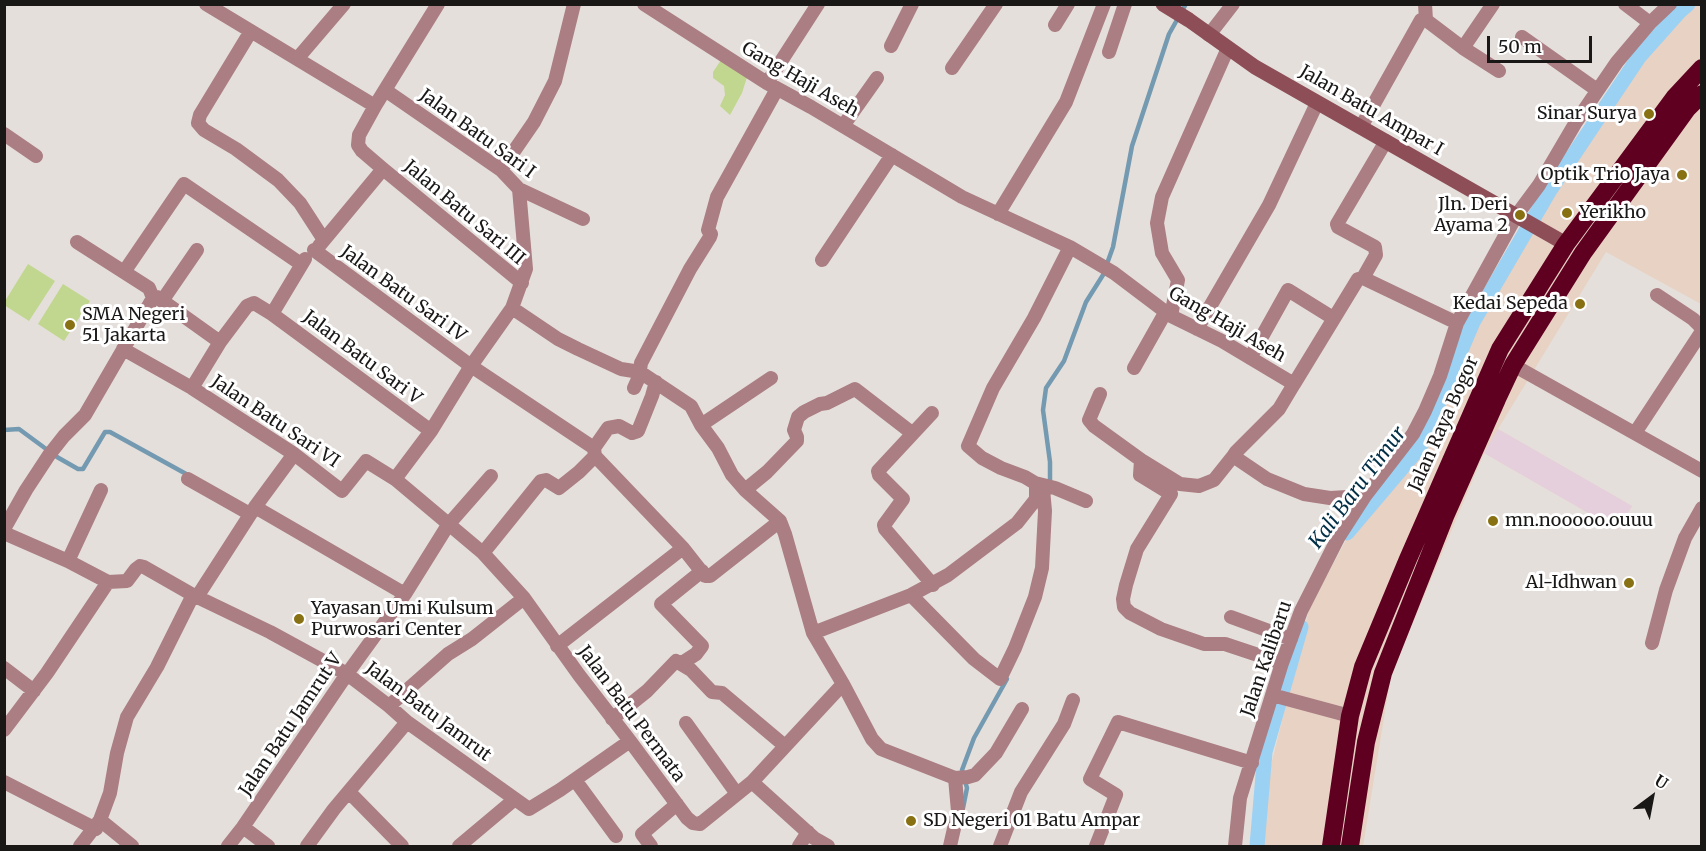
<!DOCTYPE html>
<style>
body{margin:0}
#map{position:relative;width:1706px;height:851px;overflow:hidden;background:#e5dfdb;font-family:Merriweather,serif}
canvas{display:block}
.frame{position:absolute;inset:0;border:6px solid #1a1817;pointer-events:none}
.north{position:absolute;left:1622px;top:767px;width:60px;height:60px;-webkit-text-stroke:4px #fff;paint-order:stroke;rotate:32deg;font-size:16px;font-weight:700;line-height:24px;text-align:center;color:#1a1817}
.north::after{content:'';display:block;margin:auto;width:21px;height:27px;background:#1a1817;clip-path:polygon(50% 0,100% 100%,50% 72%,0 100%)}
.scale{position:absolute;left:1487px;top:36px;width:105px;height:27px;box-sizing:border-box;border:3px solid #1a1817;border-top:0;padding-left:8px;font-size:18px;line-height:21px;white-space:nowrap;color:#1a1817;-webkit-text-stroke:4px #fff;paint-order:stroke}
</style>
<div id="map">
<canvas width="1706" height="851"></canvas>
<div class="frame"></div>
<div class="north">U</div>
<div class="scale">50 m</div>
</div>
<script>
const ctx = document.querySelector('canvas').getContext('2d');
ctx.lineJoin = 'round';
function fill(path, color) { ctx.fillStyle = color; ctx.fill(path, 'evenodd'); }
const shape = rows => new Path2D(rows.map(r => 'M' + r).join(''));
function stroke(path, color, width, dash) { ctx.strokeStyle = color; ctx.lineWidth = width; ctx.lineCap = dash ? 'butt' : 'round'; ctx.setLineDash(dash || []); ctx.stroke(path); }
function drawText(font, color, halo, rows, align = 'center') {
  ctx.font = font + ' Merriweather,serif'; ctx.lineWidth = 6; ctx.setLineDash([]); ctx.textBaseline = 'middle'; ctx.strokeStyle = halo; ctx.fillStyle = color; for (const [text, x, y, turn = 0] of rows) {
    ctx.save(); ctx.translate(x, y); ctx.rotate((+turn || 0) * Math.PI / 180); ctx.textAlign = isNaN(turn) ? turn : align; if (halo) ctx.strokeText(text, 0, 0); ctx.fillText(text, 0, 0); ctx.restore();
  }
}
fill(shape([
 [1680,5,1701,5,1701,304,1606,252,1498,429,1632,506,1618,530,1484,453,1391,675,1363,846,1264,846,1265,790,1310,606,1362,511,1423,427,1522,224,1650,32]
]), '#e7d2c4');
fill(shape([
 [1498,429,1632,506,1618,530,1484,453]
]), '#e5cfdd');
fill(shape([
 [723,57,749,71,742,93,730,115,720,106,725,95,724,86,713,78,713,72],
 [28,264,55,281,29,321,4,305,5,301],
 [63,284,90,301,64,341,38,324]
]), '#c1d78f');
stroke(shape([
 [4,430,19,429,57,457,78,469,83,469,105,432,110,432,188,475],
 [1050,485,1050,462,1043,410,1046,388,1064,361,1086,302,1103,275,1113,247,1132,146,1169,34,1186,4],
 [963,808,967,788,962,770,974,738,1007,679]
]), '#749ab1', 4.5);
stroke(shape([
 [1347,533,1420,447,1473,322,1550,190,1639,57,1680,11,1688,4],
 [1257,846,1265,752,1301,627]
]), '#9bd1f3', 15);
stroke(shape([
 [206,4,375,106],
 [438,4,375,106,359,135,358,145,362,151,383,169,522,283],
 [644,4,767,83,811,107,962,197,1070,247,1114,273,1171,316,1222,341,1294,384,1358,279,1363,278,1457,323],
 [1625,4,1650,23],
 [1426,20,1463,48,1499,71],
 [1055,25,1068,4],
 [251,31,200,115,198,123,204,130,236,149,278,180,300,203,324,240],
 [1209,35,1233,4],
 [1522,37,1597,90],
 [891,46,912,4],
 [1463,48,1493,4],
 [1109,52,1125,4],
 [297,59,344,4],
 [952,68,996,4],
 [767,83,818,4],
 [385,90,501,170,519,189,583,219],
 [843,126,877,78],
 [1361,127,1421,20,1426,20,1425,4],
 [4,134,36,156],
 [501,170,534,122,555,81,574,4],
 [998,214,1066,102,1104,4],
 [77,242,149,288,153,298],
 [319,246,383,169],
 [1070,247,1034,318,993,388,968,446,982,458,1001,468,1025,477,1035,483,1055,488,1086,501],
 [314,250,471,366,594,448],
 [822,260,892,155],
 [124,272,184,184,301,264],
 [1363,278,1376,255,1375,247,1338,227,1337,224,1386,141],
 [1657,295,1693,319,1702,328],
 [162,301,197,250],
 [512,308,558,339,578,349,621,369,640,372,691,406,701,425,718,448,732,475,745,490,780,521,785,534,813,633,843,684,872,739,881,749,955,778,968,777,975,775,996,753,1022,709],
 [272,314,305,259],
 [1171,316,1178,280,1162,253,1157,223,1162,197,1228,48],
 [1197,329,1269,205,1317,103],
 [123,349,192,388,294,454,342,491,366,461,395,479,483,553,524,598,579,675,630,741,687,818,693,823,700,824,752,782,843,684],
 [1250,358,1288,290,1333,318],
 [1513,365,1702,471],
 [1134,368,1165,313],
 [656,382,652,396,638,431,632,433,619,426,608,428,594,448,595,456,683,548,705,576,710,576,780,521],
 [1294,384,1279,409,1236,452,1234,455,1236,458,1267,479,1304,494,1330,498,1365,496],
 [192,388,220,342],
 [634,388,639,377,641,363,690,269,710,237,711,234,708,230,717,197,777,89],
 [1100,394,1089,420,1094,426,1141,460,1180,484,1199,486,1214,480,1234,455],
 [932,413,878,471,879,475,903,499,884,525,885,529,933,585],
 [701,425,771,378],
 [1635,433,1702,331],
 [1141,460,1140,475,1171,494,1137,549,1126,585,1123,599,1124,607,1130,613,1161,629,1204,644,1225,644,1282,663],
 [188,479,250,514],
 [395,479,431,431,471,366,512,308,526,269,519,189],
 [745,490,767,472,797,441,797,437,794,430,798,417,804,412,820,404,827,403,855,389,912,433],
 [255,507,405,594],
 [4,529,26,490,49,455,64,436,85,415,153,298,157,297,220,342,247,306,254,303,272,314,431,431],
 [4,533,68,561,108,582,127,581,136,569,140,566,144,567,193,595,270,632,347,674,389,706,407,722,529,809,560,790,630,741],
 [483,553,541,481,546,480,559,488,579,472,595,456],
 [68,561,101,490],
 [911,595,974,659,1000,679,1015,648,1035,597,1042,568,1045,511,1043,489,1038,484],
 [197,597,255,507,294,454],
 [1231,617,1291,639],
 [813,633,911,595,948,575,1017,523,1036,499,1036,484],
 [1652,643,1666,590,1685,538,1702,508],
 [557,646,683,548],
 [682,663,696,654,702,646,661,604,702,571],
 [4,668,34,691],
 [1272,695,1350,716],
 [389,706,448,654,472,639,524,598],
 [612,719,647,691,676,661,691,670,712,692,722,693,785,746],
 [686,723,737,794],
 [4,730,47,673,108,582],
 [575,780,616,836],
 [4,782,96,829],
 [752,782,814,838,828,846],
 [349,792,402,846],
 [100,820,110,793,117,753,127,717,157,667,193,595],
 [243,827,268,846],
 [80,846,100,820,132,846],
 [228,846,243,827,347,674,405,594,448,525,491,476],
 [307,846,334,809,407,722],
 [459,846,515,799],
 [651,846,642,834,677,804],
 [799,846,808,832],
 [950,846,958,811,955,778],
 [1000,846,1021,792,1064,724,1073,700],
 [1096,846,1116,795,1090,779,1118,722,1252,763],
 [1235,846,1240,798,1282,663,1301,611,1338,538,1365,496,1413,434,1425,411,1440,376,1457,323,1516,216,1539,185,1576,122,1617,62,1650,23,1670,4]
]), '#ab7e83', 14);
stroke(shape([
 [1163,4,1189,20,1255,67,1566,244]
]), '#8d4e57', 15);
stroke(shape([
 [1331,846,1350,716,1363,667,1408,559,1500,349,1566,244,1674,98,1702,68],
 [1350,846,1366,742,1383,673,1446,514,1497,399,1513,365,1583,253,1687,109,1702,94]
]), '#5f0020', 18);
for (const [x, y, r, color] of [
 [1649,114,6,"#877112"],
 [1682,175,6,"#877112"],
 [1567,213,6,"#877112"],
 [1520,215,6,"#877112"],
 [1580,304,6,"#877112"],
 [70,325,6,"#877112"],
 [1493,521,6,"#877112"],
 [1629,583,6,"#877112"],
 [299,619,6,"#877112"],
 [911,821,6,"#877112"]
]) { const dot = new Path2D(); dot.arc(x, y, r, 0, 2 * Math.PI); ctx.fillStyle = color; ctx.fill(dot); stroke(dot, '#fff', 2); }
drawText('18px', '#1a1817', '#fff', [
 ["Gang Haji Aseh",800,80,30],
 ["Jalan Batu Ampar I",1371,111,30],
 ["Jalan Batu Sari I",477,134,36],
 ["Jalan Batu Sari III",464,213,40],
 ["Jalan Batu Sari IV",403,294,36],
 ["Gang Haji Aseh",1227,325,30],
 ["Jalan Batu Sari V",362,358,37],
 ["Jalan Batu Sari VI",275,422,34],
 ["Jalan Raya Bogor",1444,424,-66],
 ["Jalan Kalibaru",1267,659,-71],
 ["Jalan Batu Jamrut",428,712,37],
 ["Jalan Batu Permata",631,714,53],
 ["Jalan Batu Jamrut V",291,725,-56]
]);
drawText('18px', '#1a1817', '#fff', [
 ["Sinar Surya",1637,114],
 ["Optik Trio Jaya",1670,175],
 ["Jln. Deri",1508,205],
 ["Ayama 2",1508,226],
 ["Yerikho",1579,213,"left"],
 ["Kedai Sepeda",1568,304],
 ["SMA Negeri",82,315,"left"],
 ["51 Jakarta",82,336,"left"],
 ["mn.nooooo.ouuu",1505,521,"left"],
 ["Al-Idhwan",1617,583],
 ["Yayasan Umi Kulsum",311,609,"left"],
 ["Purwosari Center",311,630,"left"],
 ["SD Negeri 01 Batu Ampar",923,821,"left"]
], 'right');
drawText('italic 20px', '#022f46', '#fff', [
 ["Kali Baru Timur",1358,488,-53]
]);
</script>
